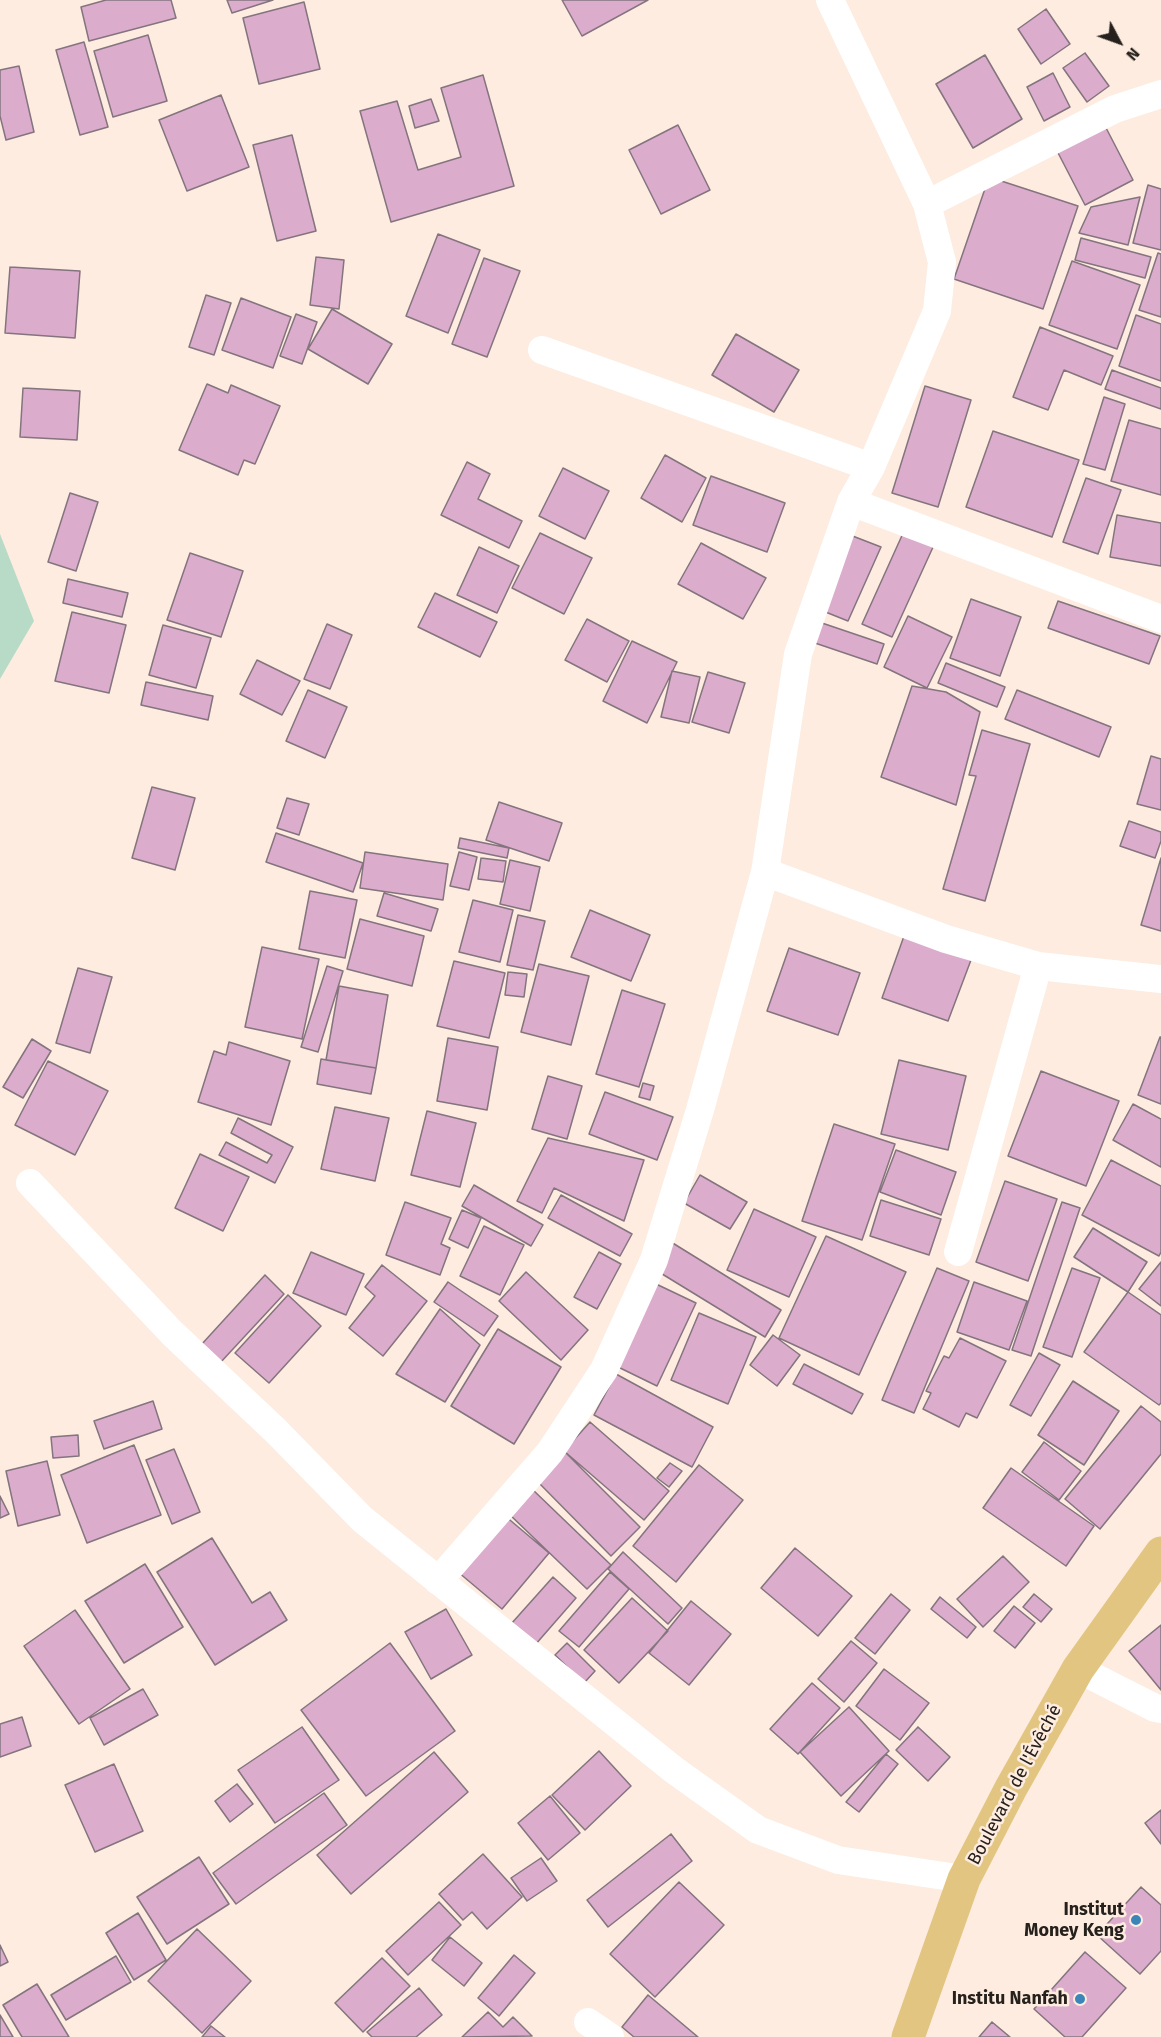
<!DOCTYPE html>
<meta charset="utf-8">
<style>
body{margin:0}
#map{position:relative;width:1161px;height:2037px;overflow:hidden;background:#fdecdf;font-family:"Fira Sans",sans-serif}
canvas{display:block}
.north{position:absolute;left:1089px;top:12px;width:60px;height:60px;-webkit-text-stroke:4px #fdecdf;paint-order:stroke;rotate:131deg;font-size:16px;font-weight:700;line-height:24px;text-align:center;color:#26211c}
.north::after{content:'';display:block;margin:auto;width:21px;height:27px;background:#26211c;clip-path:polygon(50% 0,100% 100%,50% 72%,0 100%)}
</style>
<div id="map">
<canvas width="1161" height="2037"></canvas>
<div class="north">N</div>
</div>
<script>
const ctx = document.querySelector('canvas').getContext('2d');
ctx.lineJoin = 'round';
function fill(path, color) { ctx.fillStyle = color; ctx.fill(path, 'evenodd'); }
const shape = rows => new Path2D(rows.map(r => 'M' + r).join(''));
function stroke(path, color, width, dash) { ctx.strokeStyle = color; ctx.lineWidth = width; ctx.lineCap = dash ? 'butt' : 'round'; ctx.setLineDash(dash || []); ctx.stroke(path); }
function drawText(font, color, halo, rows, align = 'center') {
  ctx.font = font + ' "Fira Sans",sans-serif'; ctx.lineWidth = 5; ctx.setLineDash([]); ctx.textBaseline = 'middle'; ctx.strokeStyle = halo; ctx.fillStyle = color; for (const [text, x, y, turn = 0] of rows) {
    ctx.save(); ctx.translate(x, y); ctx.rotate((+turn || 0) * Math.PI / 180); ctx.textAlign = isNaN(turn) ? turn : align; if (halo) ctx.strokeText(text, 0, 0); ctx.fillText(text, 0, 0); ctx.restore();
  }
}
fill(shape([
 [0,534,34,621,0,679]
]), '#b7dbc7');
const building = shape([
 [106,0,171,0,176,18,89,41,81,7,106,0],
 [227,0,273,0,232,13,227,0],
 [562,0,648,0,582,36,562,0],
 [304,2,320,69,259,84,243,18,304,2],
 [1046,9,1070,44,1041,64,1018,29,1046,9],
 [148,35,167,101,113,117,94,51,148,35],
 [84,42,108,127,80,135,56,50,84,42],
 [1085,53,1109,86,1087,102,1063,68,1085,53],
 [985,55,1022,119,973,148,936,84,985,55],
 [19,66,34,132,6,140,0,116,0,70,19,66],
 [1053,73,1070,107,1044,121,1027,87,1053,73],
 [483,75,514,186,391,222,360,111,397,101,418,170,461,157,441,88,483,75],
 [221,95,249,167,187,191,159,120,221,95],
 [431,99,439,121,415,128,409,106,431,99],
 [1103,122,1133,180,1085,205,1055,147,1103,122],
 [678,125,710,190,661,214,629,150,678,125],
 [292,135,316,231,277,241,253,145,292,135],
 [989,177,1078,206,1043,309,954,279,989,177],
 [1148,185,1161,189,1161,250,1133,243,1148,185],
 [1140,197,1128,245,1079,233,1091,207,1140,197],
 [438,234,480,250,448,333,406,316,438,234],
 [1081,238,1151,257,1145,278,1075,260,1081,238],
 [1158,253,1161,254,1161,317,1139,310,1158,253],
 [316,257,344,260,339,309,310,305,316,257],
 [484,258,520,271,487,357,452,344,484,258],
 [1072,261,1140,285,1117,349,1049,325,1072,261],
 [10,267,80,271,75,338,5,333,10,267],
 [206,295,231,303,214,355,189,347,206,295],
 [241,298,291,317,273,368,222,350,241,298],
 [332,309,392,344,368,384,308,349,332,309],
 [296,314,317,322,302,364,280,356,296,314],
 [1136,315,1161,324,1161,381,1119,366,1136,315],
 [1040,327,1113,356,1101,385,1064,370,1048,410,1013,397,1040,327],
 [736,334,799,370,774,412,712,375,736,334],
 [1112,370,1161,388,1161,409,1105,389,1112,370],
 [207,384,228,393,231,385,280,406,255,464,244,460,238,475,179,450,207,384],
 [925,386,971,400,938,507,892,493,925,386],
 [23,388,80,391,77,440,20,437,23,388],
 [1104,397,1125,404,1105,470,1083,464,1104,397],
 [1129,420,1161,429,1161,495,1111,481,1129,420],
 [993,431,1079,460,1052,537,966,507,993,431],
 [665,455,706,478,682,522,641,498,665,455],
 [467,462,490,474,478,499,522,521,509,548,441,515,467,462],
 [563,468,609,491,585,539,539,516,563,468],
 [711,476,785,503,767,552,693,525,711,476],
 [1086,478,1121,490,1098,554,1063,542,1086,478],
 [70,493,98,502,76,571,48,562,70,493],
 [1117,515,1161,523,1161,566,1110,557,1117,515],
 [904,531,934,545,892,637,862,624,904,531],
 [540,533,592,558,564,614,512,588,540,533],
 [850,535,881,547,848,621,818,609,850,535],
 [701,543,766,578,743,619,678,584,701,543],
 [479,547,519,566,497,613,457,595,479,547],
 [190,553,243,571,221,637,167,620,190,553],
 [68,579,128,593,122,617,63,603,68,579],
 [435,593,497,622,480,657,418,627,435,593],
 [971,599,1021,617,1000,676,950,658,971,599],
 [1058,601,1160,636,1149,664,1048,628,1058,601],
 [72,612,126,625,109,693,55,681,72,612],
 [908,616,952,637,927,688,884,667,908,616],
 [587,619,629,641,607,682,565,660,587,619],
 [819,622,884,644,877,664,812,642,819,622],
 [327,624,352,635,330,689,304,679,327,624],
 [163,625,211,638,196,688,149,675,163,625],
 [632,641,677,662,647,723,603,701,632,641],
 [257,660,300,681,282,715,240,694,257,660],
 [946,663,1005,687,997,707,938,683,946,663],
 [672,671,700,677,689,723,661,717,672,671],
 [708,672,745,683,729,733,692,722,708,672],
 [146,682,213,696,208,720,141,705,146,682],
 [912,686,946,692,980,712,956,805,881,777,912,686],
 [308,690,347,707,325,758,286,741,308,690],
 [1017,690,1111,727,1099,757,1005,719,1017,690],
 [982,730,1030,744,985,901,943,889,976,776,969,775,982,730],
 [1151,756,1161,759,1161,810,1137,804,1151,756],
 [152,787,195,798,175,870,132,858,152,787],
 [287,798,309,804,299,835,277,828,287,798],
 [499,802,562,823,549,861,486,840,499,802],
 [1129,821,1161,832,1161,841,1155,858,1120,846,1129,821],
 [276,833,363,863,353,892,266,862,276,833],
 [460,838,509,848,507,858,458,848,460,838],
 [365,852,448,864,443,900,360,888,365,852],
 [459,852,477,857,469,890,450,886,459,852],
 [481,858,506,861,503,882,478,879,481,858],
 [1161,858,1161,931,1141,925,1161,858],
 [510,860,540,867,530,911,500,904,510,860],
 [310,891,357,900,345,958,299,949,310,891],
 [384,893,438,909,431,931,377,916,384,893],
 [473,900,513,910,500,962,459,952,473,900],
 [590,910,650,935,631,981,571,957,590,910],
 [518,915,545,921,533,970,507,965,518,915],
 [360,919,424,936,412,986,347,969,360,919],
 [904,936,971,960,948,1021,882,998,904,936],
 [262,947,319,959,302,1039,245,1027,262,947],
 [789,948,860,973,838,1035,767,1011,789,948],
 [454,961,505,973,489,1038,437,1026,454,961],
 [539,964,589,976,571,1045,521,1032,539,964],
 [327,966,343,971,318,1052,301,1047,327,966],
 [78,968,112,977,90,1053,56,1043,78,968],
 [508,972,527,974,524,997,505,995,508,972],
 [339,986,388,995,376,1068,326,1060,339,986],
 [622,990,665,1004,639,1087,596,1074,622,990],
 [1160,1037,1161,1037,1161,1104,1138,1095,1160,1037],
 [448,1038,498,1047,487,1110,437,1101,448,1038],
 [32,1039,51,1051,23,1098,3,1087,32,1039],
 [229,1042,290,1061,271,1125,198,1102,214,1051,226,1055,229,1042],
 [321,1059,376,1068,371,1094,317,1084,321,1059],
 [899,1060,966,1076,948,1150,881,1134,899,1060],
 [48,1061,108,1091,75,1155,15,1125,48,1061],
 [1041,1071,1119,1101,1086,1186,1008,1156,1041,1071],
 [548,1076,582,1086,567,1139,532,1129,548,1076],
 [643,1083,654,1086,650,1100,639,1097,643,1083],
 [605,1092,673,1117,657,1160,589,1134,605,1092],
 [1133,1104,1161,1119,1161,1167,1113,1140,1133,1104],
 [335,1107,389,1118,375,1181,321,1169,335,1107],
 [427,1111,476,1123,460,1187,411,1175,427,1111],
 [238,1118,293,1147,275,1183,219,1155,226,1142,267,1163,272,1155,231,1133,238,1118],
 [834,1124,895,1144,862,1240,802,1221,834,1124],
 [548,1138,644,1160,624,1221,554,1188,542,1213,517,1201,548,1138],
 [896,1150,956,1172,941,1215,880,1192,896,1150],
 [200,1154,249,1177,223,1231,175,1208,200,1154],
 [1111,1160,1161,1186,1161,1252,1159,1256,1082,1215,1111,1160],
 [700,1175,747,1202,730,1229,684,1203,700,1175],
 [1005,1181,1057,1199,1028,1281,976,1262,1005,1181],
 [474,1185,543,1225,531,1246,462,1206,474,1185],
 [561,1195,632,1234,620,1256,548,1218,561,1195],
 [881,1200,941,1219,929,1255,870,1236,881,1200],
 [405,1202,451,1218,441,1244,450,1248,440,1275,386,1255,405,1202],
 [1062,1202,1080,1208,1031,1356,1012,1350,1062,1202],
 [754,1209,816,1237,789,1297,727,1270,754,1209],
 [462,1210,481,1218,468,1248,449,1239,462,1210],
 [484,1226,524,1245,500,1295,460,1276,484,1226],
 [1093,1228,1147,1262,1128,1292,1074,1257,1093,1228],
 [826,1236,906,1272,859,1375,779,1338,826,1236],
 [671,1242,781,1310,765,1337,654,1269,671,1242],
 [311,1252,364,1274,346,1315,293,1293,311,1252],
 [599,1252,621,1264,597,1309,574,1297,599,1252],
 [1161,1262,1161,1306,1139,1289,1161,1262],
 [382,1265,427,1301,383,1356,349,1328,375,1296,365,1287,382,1265],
 [937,1268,969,1281,914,1413,882,1400,937,1268],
 [1072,1268,1100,1278,1072,1357,1043,1347,1072,1268],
 [526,1272,588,1330,561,1360,499,1301,526,1272],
 [265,1275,284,1294,220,1363,201,1345,265,1275],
 [448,1282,498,1316,484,1336,434,1302,448,1282],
 [974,1282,1027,1301,1009,1350,957,1332,974,1282],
 [654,1283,696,1303,657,1386,614,1365,654,1283],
 [1128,1292,1161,1315,1161,1403,1159,1405,1084,1352,1128,1292],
 [288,1295,321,1326,269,1383,235,1353,288,1295],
 [440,1309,480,1345,445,1402,396,1374,440,1309],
 [699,1313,756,1337,728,1404,671,1380,699,1313],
 [498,1329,561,1367,514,1444,451,1406,498,1329],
 [773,1335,800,1355,777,1386,750,1365,773,1335],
 [960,1338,1006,1361,977,1418,966,1413,959,1427,923,1409,931,1393,926,1391,944,1356,949,1358,960,1338],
 [1039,1353,1060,1365,1031,1416,1010,1405,1039,1353],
 [804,1364,863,1394,852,1414,793,1384,804,1364],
 [616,1374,713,1427,692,1467,594,1415,616,1374],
 [1073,1381,1119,1411,1084,1465,1038,1435,1073,1381],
 [153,1401,162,1429,104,1449,94,1421,153,1401],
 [1141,1406,1161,1422,1161,1454,1100,1529,1065,1499,1141,1406],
 [590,1422,669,1491,644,1520,564,1451,590,1422],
 [78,1435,79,1456,53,1458,51,1437,78,1435],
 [1044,1442,1081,1471,1059,1500,1022,1472,1044,1442],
 [134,1445,161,1515,87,1543,61,1475,134,1445],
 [174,1449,200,1512,172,1524,146,1460,174,1449],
 [564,1451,640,1527,611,1556,536,1480,564,1451],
 [47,1461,60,1515,18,1526,6,1471,47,1461],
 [670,1463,682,1471,669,1487,657,1478,670,1463],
 [699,1465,743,1500,676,1582,633,1546,699,1465],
 [1011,1468,1094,1526,1066,1566,983,1508,1011,1468],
 [532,1489,611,1565,587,1589,508,1513,532,1489],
 [0,1496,9,1514,0,1518,0,1496],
 [504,1515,549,1553,502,1609,458,1572,504,1515],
 [212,1538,252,1603,270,1592,287,1620,215,1665,157,1572,212,1538],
 [795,1548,852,1596,818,1636,761,1588,795,1548],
 [623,1552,682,1608,668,1624,608,1569,623,1552],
 [1003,1556,1029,1582,983,1627,957,1599,1003,1556],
 [145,1564,183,1627,124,1663,85,1601,145,1564],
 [610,1572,629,1589,579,1647,559,1631,610,1572],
 [553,1577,576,1598,535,1645,511,1624,553,1577],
 [891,1594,910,1610,875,1654,855,1638,891,1594],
 [1034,1594,1052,1609,1041,1622,1023,1607,1034,1594],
 [940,1597,976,1627,967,1638,931,1609,940,1597],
 [632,1598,668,1631,619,1683,584,1650,632,1598],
 [691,1601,731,1634,689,1685,649,1653,691,1601],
 [1014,1606,1035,1623,1015,1648,994,1631,1014,1606],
 [446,1609,472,1655,431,1679,405,1632,446,1609],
 [75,1610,130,1689,79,1724,24,1646,75,1610],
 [1161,1625,1161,1690,1129,1651,1161,1625],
 [851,1641,877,1663,844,1702,818,1679,851,1641],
 [390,1643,455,1731,366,1796,301,1710,390,1643],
 [567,1643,595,1671,584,1683,555,1655,567,1643],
 [884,1669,929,1703,900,1740,856,1706,884,1669],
 [812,1683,840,1708,798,1754,770,1729,812,1683],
 [143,1689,158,1715,104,1745,90,1718,143,1689],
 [849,1707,889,1751,841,1796,800,1752,849,1707],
 [22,1717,31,1746,0,1757,0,1724,22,1717],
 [302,1727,339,1780,275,1823,238,1770,302,1727],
 [918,1727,950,1757,928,1781,896,1750,918,1727],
 [599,1751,631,1786,585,1830,552,1795,599,1751],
 [434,1752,468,1792,351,1894,317,1855,434,1752],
 [886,1754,898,1764,859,1812,846,1802,886,1754],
 [114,1764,143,1831,95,1852,65,1785,114,1764],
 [237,1784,253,1804,230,1822,215,1801,237,1784],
 [324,1793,347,1825,236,1904,213,1873,324,1793],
 [550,1796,580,1833,548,1860,518,1823,550,1796],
 [1161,1810,1161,1844,1145,1823,1161,1810],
 [671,1834,692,1861,608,1927,587,1900,671,1834],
 [483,1854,522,1897,487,1929,472,1912,463,1920,439,1894,483,1854],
 [199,1857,229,1904,167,1944,137,1897,199,1857],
 [541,1858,557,1881,527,1901,511,1878,541,1858],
 [679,1882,724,1925,655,1997,610,1954,679,1882],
 [1141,1887,1161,1905,1161,1951,1140,1974,1097,1935,1141,1887],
 [439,1902,461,1925,408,1975,386,1951,439,1902],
 [138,1913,166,1960,134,1980,106,1933,138,1913],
 [197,1929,251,1981,202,2033,148,1981,197,1929],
 [450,1937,482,1963,464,1986,432,1960,450,1937],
 [0,1945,8,1962,0,1966,0,1945],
 [1085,1952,1126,1988,1082,2037,1065,2037,1034,2009,1085,1952],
 [514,1955,535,1973,499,2016,478,1998,514,1955],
 [116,1956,131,1982,66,2020,51,1995,116,1956],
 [382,1958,410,1986,363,2032,335,2003,382,1958],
 [37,1984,69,2037,22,2037,3,2005,37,1984],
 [419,1988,442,2015,416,2037,372,2037,367,2032,419,1988],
 [648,1995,698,2037,634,2037,622,2027,648,1995],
 [488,2012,503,2027,513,2017,532,2036,462,2037,488,2012],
 [0,2015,13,2037,0,2037,0,2015],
 [992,2022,1010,2037,979,2037,992,2022],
 [211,2026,225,2037,202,2037,211,2026]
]);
fill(building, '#dcaccd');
stroke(building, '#83747e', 1.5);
stroke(shape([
 [927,204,1115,109,1161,94],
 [542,350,871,467],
 [851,502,1161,619],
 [765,872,946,939,1038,966,1161,979],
 [30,1183,172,1333,276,1431,362,1519,674,1770,758,1830,838,1860,964,1879],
 [958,1252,1038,966],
 [438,1581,550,1452,604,1370,654,1260,700,1110,765,872,798,654,851,502,871,467,937,311,942,262,927,204,830,0],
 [1078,1669,1155,1708,1161,1709],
 [588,2022,610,2037]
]), '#fff', 28);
stroke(shape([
 [908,2037,964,1879,1011,1788,1078,1669,1161,1553]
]), '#e2c580', 33);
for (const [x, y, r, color] of [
 [1136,1920,6,"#3c85b9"],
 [1080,1999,6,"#3c85b9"]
]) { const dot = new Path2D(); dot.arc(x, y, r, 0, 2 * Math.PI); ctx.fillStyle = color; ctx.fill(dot); stroke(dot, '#fdecdf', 2); }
drawText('18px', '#26211c', '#fdecdf', [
 ["Boulevard de l'Évêché",1015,1785,-62]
]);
drawText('bold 18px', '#26211c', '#fdecdf', [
 ["Institut",1124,1910],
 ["Money Keng",1124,1931],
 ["Institu Nanfah",1068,1999]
], 'right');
</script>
